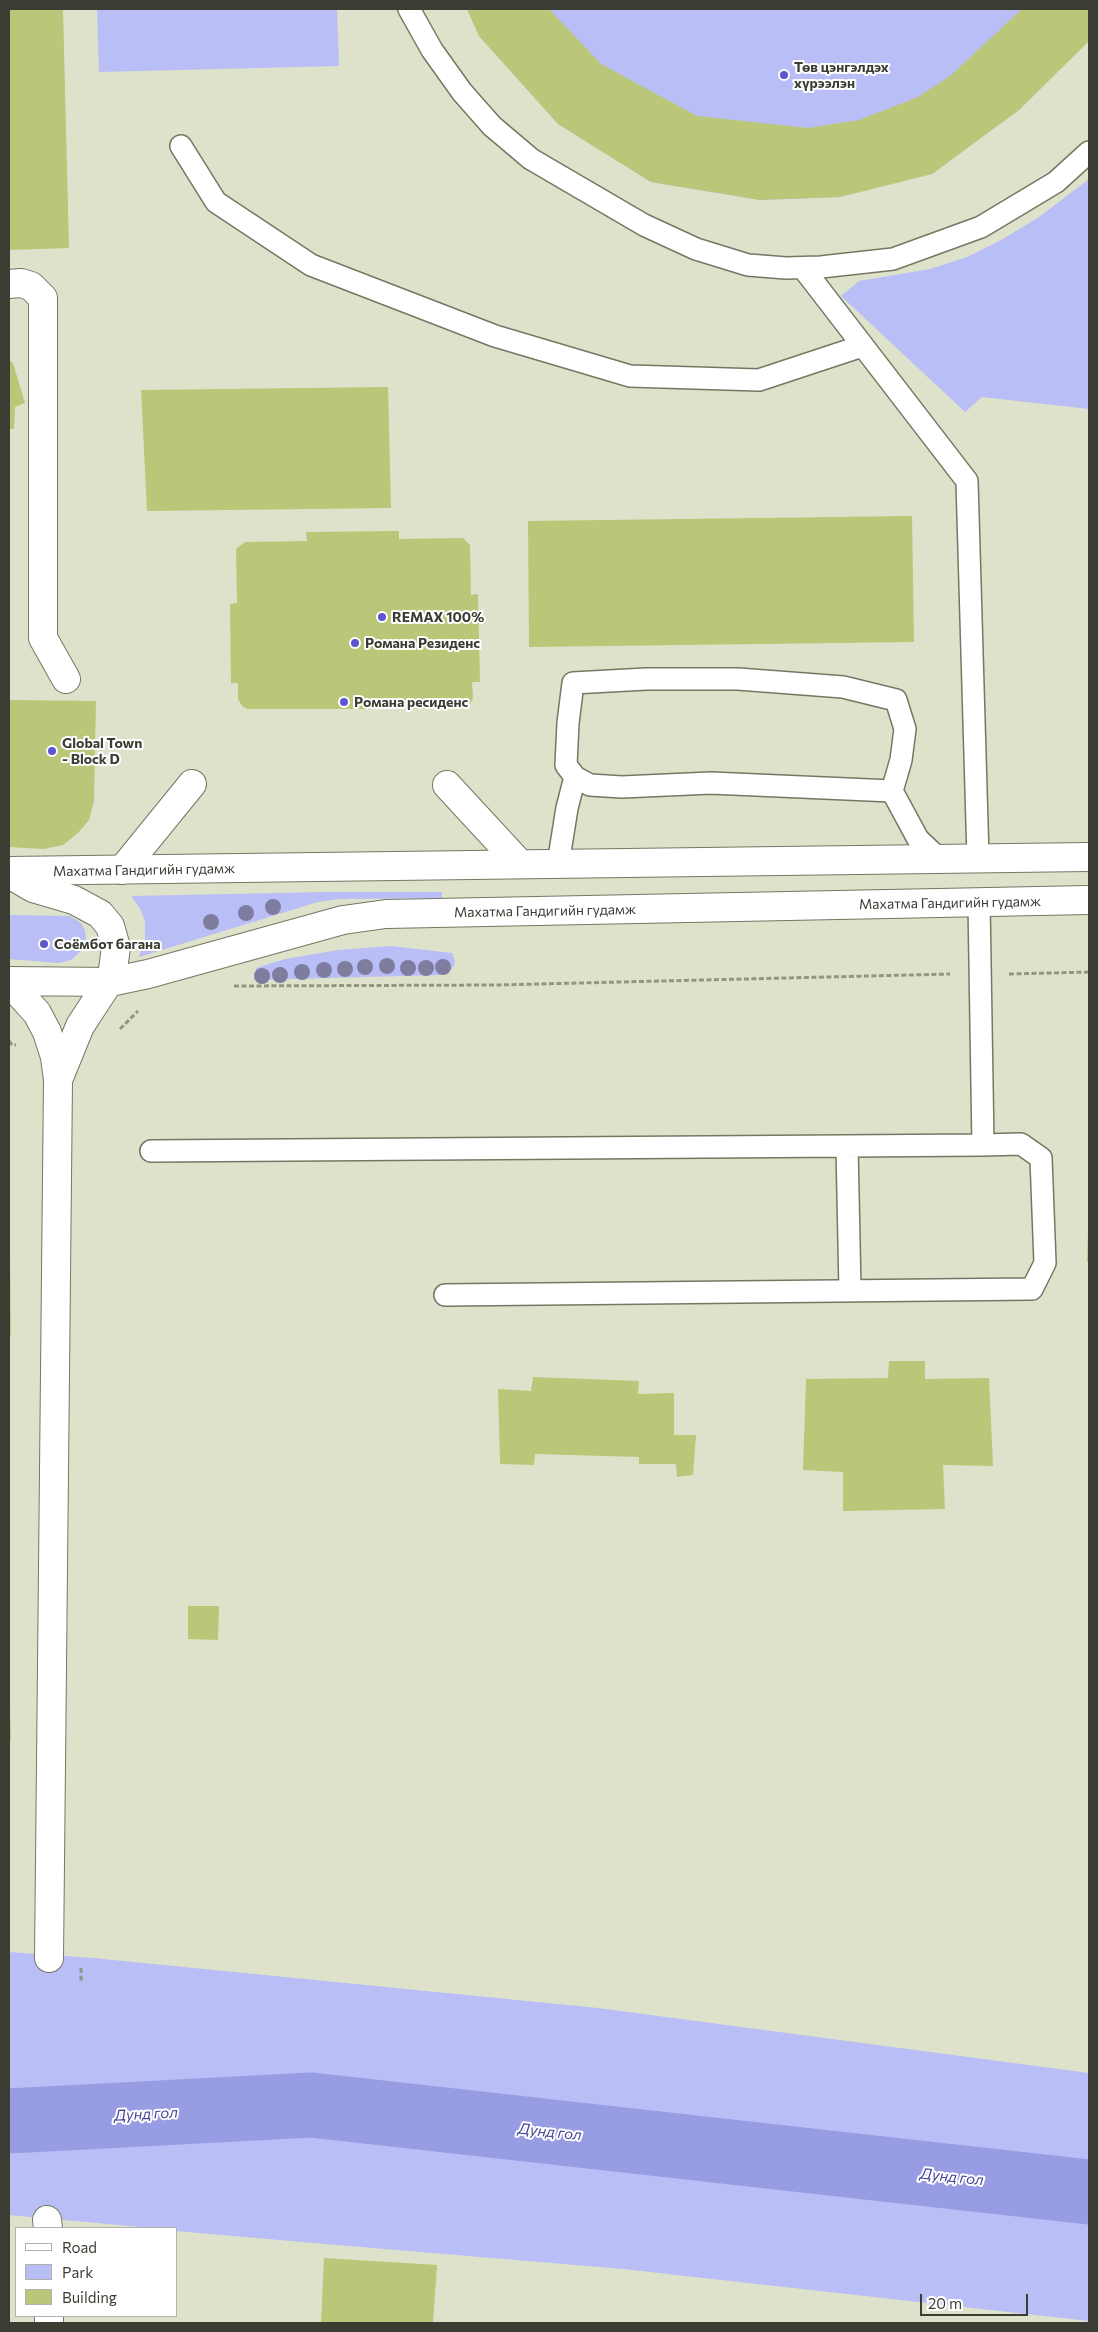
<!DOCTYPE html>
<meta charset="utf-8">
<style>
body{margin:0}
#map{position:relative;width:1098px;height:2332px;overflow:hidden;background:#dee2ca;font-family:Commissioner,sans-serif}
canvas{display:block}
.frame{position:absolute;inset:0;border:10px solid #3b3d33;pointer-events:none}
.legend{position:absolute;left:15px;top:2227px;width:162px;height:90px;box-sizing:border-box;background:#fff;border:1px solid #b1b1ad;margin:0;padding:6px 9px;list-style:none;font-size:15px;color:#3b3d33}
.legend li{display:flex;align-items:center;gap:10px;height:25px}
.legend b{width:25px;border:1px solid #b1b1ad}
.scale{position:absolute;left:920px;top:2294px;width:108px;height:22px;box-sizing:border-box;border:2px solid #3b3d33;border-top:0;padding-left:6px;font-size:15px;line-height:18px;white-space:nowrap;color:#3b3d33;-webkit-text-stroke:4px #fff;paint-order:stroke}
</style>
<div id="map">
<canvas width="1098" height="2332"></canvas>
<div class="frame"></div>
<ul class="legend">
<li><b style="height:6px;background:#fff"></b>Road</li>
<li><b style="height:14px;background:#babef6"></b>Park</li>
<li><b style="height:14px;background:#bac778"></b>Building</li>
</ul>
<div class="scale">20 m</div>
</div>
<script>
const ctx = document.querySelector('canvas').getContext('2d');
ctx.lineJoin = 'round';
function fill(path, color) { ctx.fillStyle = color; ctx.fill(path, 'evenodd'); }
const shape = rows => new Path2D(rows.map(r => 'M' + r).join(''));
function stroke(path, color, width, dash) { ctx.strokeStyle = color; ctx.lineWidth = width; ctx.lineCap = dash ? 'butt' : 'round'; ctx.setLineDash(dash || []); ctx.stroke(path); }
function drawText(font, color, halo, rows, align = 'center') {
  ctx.font = font + ' Commissioner,sans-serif'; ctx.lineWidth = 4; ctx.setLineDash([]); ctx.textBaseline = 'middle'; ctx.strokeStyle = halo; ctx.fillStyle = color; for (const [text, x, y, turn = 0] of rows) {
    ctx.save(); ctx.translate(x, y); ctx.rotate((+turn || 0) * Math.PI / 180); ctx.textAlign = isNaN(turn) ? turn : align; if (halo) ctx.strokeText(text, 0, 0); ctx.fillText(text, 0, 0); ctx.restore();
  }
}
fill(shape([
 [97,9,337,9,339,66,99,72],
 [467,9,1089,9,1089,41,1019,110,932,174,840,197,760,200,651,182,558,124,479,36],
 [1089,179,1089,409,982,397,965,412,841,296,859,281,930,269,967,257,1001,240,1039,217],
 [324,892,442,892,442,898,339,899,318,902,139,957,145,939,145,922,141,910,131,896],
 [9,915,70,916,81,923,85,931,86,940,84,948,71,960,59,963,9,959],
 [391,946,452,953,455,961,454,966,451,970,440,975,256,980,256,968,285,959,338,950],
 [9,1952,93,1958,598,2008,1089,2073,1089,2321,623,2269,325,2244,176,2231,176,2228,151,2228,9,2215]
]), '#babef6');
stroke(shape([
 [9,2121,311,2105,1089,2192]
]), '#989ce3', 65);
fill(shape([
 [9,9,63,9,69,248,9,250],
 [467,9,549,9,601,64,697,116,808,128,859,120,918,97,950,76,1022,9,1089,9,1089,41,1019,110,932,174,840,197,760,200,651,182,558,124,479,36],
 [9,360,13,363,25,403,15,407,14,429,9,429],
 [388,387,391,508,147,511,141,390],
 [912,516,914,642,529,647,528,521],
 [399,531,399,539,463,538,470,545,471,595,478,594,480,682,472,682,473,698,470,704,463,709,247,709,242,706,238,699,238,683,231,683,230,604,237,603,236,549,245,542,307,541,306,532],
 [9,700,96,701,94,801,89,820,78,833,63,845,44,849,9,847],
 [1088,1230,1089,1230,1089,1262,1087,1262],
 [10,1249,11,1335,9,1335,9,1250],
 [889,1361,925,1361,925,1379,989,1378,993,1466,943,1465,945,1509,843,1511,843,1472,803,1470,806,1379,888,1378],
 [533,1377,639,1381,638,1394,674,1393,674,1435,696,1435,693,1475,677,1477,676,1464,639,1464,639,1457,535,1454,534,1465,500,1464,498,1389,531,1391],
 [188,1606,219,1606,218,1640,188,1639],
 [9,1707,10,1707,11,1741,9,1741],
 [324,2258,437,2265,433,2323,321,2323]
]), '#bac778');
const lane = shape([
 [409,9,432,50,462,92,492,126,531,159,644,225,696,249,748,265,786,268,821,267,893,259,981,227,1056,182,1089,152],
 [181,146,216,202,311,265,495,336,630,376,759,380,862,346],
 [803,268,967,481,978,858],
 [892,791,711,783,622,787,590,785,575,777,566,765,568,723,573,683,646,679,738,679,843,687,896,700,905,729,901,760,892,791,918,839,938,858],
 [558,864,567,808,575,777],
 [847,1146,850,1291],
 [151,1151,983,1145,979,902],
 [445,1295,1032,1289,1045,1263,1041,1158,1021,1144,983,1145]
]);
const street = shape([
 [9,284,21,283,31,286,43,298,43,638,66,679],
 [447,785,520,864],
 [122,870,192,784]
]);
const secondary = shape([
 [9,871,1089,857],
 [9,874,33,888,74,900,100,914,110,926,116,947,112,977,80,1026,58,1080],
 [9,981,110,982,148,974,343,920,386,914,1089,900],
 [9,982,37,1013,47,1032,55,1057,58,1080,49,1958],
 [47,2220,48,2228],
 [49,2316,49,2323]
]);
stroke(lane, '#747863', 24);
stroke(street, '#747863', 30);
stroke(secondary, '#747863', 30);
stroke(shape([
 [1009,974,1089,972],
 [234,986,497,985,950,974],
 [120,1029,138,1011],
 [9,1041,12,1045,16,1045],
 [81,1968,81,1982]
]), '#929584', 3, [5, 2.5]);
stroke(lane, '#fff', 21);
stroke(street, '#fff', 28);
stroke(secondary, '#fff', 28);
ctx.fillStyle = '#7f7d9f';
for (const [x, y] of [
 [273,907],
 [246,913],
 [211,922],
 [387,966],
 [365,967],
 [443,967],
 [408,968],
 [426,968],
 [345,969],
 [324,970],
 [302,972],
 [280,975],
 [262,976]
]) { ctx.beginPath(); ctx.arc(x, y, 8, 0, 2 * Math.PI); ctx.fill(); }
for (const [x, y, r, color] of [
 [784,75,5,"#5d56ce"],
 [382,617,5,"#5d56ce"],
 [355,643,5,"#5d56ce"],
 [344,702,5,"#5d56ce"],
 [52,751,5,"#5d56ce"],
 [44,944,5,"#5d56ce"]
]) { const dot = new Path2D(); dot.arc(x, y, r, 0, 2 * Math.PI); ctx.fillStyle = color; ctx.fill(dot); stroke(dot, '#fff', 2); }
drawText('bold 14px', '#3b3d33', '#fff', [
 ["Төв цэнгэлдэх",794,67],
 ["хүрээлэн",794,83],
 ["REMAX 100%",392,617],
 ["Романа Резиденс",365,643],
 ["Романа ресиденс",354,702],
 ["Global Town",62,743],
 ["- Block D",62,759],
 ["Соёмбот багана",54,944]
], 'left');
drawText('14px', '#3b3d33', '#fff', [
 ["Махатма Гандигийн гудамж",144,870,-1],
 ["Махатма Гандигийн гудамж",950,903,-1],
 ["Махатма Гандигийн гудамж",545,911,-1]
]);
drawText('italic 15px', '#474498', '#fff', [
 ["Дунд гол",146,2114,-3],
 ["Дунд гол",550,2132,6],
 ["Дунд гол",952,2177,6]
]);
</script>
